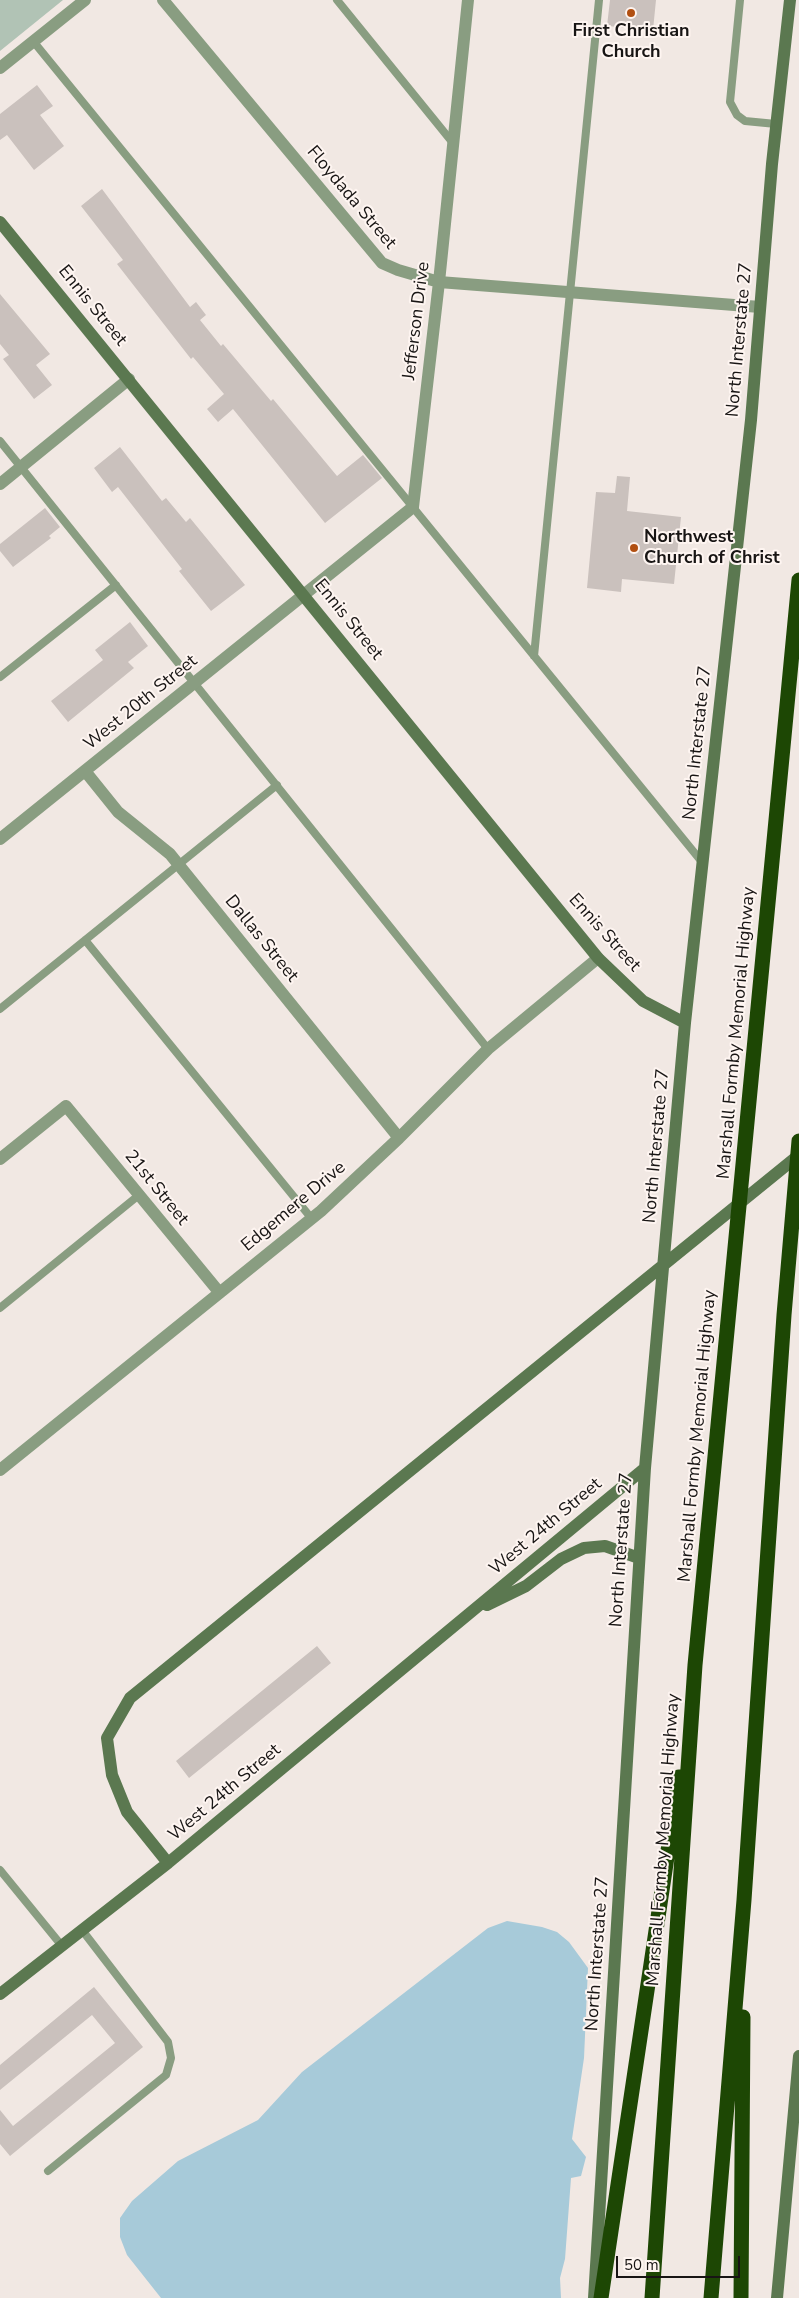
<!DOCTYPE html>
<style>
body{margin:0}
#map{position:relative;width:799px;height:2298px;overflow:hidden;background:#f1e8e3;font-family:"Nunito Sans",sans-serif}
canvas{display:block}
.scale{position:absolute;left:616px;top:2256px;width:124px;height:22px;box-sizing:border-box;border:2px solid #181514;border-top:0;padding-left:6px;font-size:15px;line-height:18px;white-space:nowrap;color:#181514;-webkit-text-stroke:4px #fef5f1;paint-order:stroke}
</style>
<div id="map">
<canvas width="799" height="2298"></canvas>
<div class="scale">50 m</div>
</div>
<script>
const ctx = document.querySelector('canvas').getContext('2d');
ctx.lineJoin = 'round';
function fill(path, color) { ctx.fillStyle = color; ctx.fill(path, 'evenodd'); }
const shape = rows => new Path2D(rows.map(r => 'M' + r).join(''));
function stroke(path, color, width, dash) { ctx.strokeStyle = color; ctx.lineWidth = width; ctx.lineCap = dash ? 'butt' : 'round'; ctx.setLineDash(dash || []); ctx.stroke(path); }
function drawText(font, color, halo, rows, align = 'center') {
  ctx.font = font + ' "Nunito Sans",sans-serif'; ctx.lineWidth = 4; ctx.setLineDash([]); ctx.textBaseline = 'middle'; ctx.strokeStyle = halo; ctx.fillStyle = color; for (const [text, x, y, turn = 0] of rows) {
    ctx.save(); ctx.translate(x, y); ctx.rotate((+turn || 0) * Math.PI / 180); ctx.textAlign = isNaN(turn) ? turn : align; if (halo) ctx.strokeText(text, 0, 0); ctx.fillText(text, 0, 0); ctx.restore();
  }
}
fill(shape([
 [0,0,63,0,0,51]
]), '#b1c3b5');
fill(shape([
 [507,1921,542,1927,557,1932,569,1942,588,1968,584,2058,572,2139,586,2157,581,2176,571,2178,565,2259,560,2278,561,2298,161,2298,127,2255,120,2237,120,2218,132,2201,178,2161,258,2120,302,2072,488,1928]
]), '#a7cad9');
fill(shape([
 [610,0,656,0,653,30,607,26],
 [37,85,53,106,40,115,64,146,34,170,7,135,0,140,0,114],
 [102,189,190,307,196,302,206,315,200,320,221,346,223,344,271,401,273,399,337,476,363,455,382,478,325,523,233,409,218,422,207,409,224,394,193,357,191,359,117,264,123,260,81,206],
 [0,294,50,354,36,365,52,385,34,399,3,359,9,355,0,344],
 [120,447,162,501,166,498,186,522,190,518,245,585,211,611,179,571,182,569,118,487,112,492,94,468],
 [617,476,630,477,627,511,681,517,674,584,622,579,621,592,587,588,596,492,615,493],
 [45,508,60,527,49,536,51,538,13,567,0,551,0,544],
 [130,622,148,646,128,662,134,668,68,722,51,701,103,660,95,650],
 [317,1646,331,1663,189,1778,176,1761],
 [94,1987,143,2047,10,2156,0,2144,0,2110,13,2126,115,2043,92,2015,0,2090,0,2065]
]), '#cac1bd');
stroke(shape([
 [337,0,453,143],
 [740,0,730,102,737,115,745,121,776,124],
 [33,41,702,862],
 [0,441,488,1049],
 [534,656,599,0],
 [0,677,116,585],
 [85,940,312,1219],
 [0,1009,277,785],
 [0,1308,139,1195],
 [0,1870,62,1946],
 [48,2171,166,2075,171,2058,168,2042,82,1930]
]), '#899d81', 8);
stroke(shape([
 [163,0,382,263,398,270,439,282,760,307],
 [0,68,85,0],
 [0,484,129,379],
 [85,771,118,812,170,854,399,1138],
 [0,839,413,507,439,282,468,0],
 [0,1159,66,1106,219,1292],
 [0,1470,321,1211,399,1138,488,1049,598,958]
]), '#899d81', 12);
stroke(shape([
 [0,222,598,958,643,1001,685,1023],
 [487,1605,526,1586,561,1559,584,1548,605,1546,639,1558],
 [168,1863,127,1812,112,1775,107,1738,130,1698,799,1155],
 [0,1994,168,1863,645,1468],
 [594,2298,645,1468,685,1023,751,420,772,164,790,0],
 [777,2298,799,2056]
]), '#5b7850', 12);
stroke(shape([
 [601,2298,679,1777],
 [652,2298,695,1665,799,580],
 [711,2298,744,1900,784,1315,799,1141],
 [741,2298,743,2017]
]), '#1d4704', 15);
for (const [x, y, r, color] of [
 [631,13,5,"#b14f11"],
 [634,548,5,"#b14f11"]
]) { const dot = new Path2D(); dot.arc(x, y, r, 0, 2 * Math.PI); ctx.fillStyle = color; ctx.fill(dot); stroke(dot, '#fef5f1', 2); }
drawText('bold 18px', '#181514', '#fef5f1', [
 ["First Christian",631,32],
 ["Church",631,53],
 ["Northwest",644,538,"left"],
 ["Church of Christ",644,559,"left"]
]);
drawText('18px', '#181514', '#fef5f1', [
 ["Floydada Street",351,198,50],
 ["Ennis Street",92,306,51],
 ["Jefferson Drive",417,321,-83],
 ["North Interstate 27",740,340,-85],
 ["Ennis Street",348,620,51],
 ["West 20th Street",141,703,-39],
 ["North Interstate 27",698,743,-84],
 ["Ennis Street",604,933,48],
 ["Dallas Street",261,939,51],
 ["Marshall Formby Memorial Highway",737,1033,-85],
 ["North Interstate 27",657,1146,-85],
 ["21st Street",156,1188,51],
 ["Edgemere Drive",294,1207,-40],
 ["Marshall Formby Memorial Highway",698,1436,-85],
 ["West 24th Street",546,1527,-40],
 ["North Interstate 27",622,1550,-86],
 ["West 24th Street",225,1793,-40],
 ["Marshall Formby Memorial Highway",664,1840,-86],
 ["North Interstate 27",598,1954,-86]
]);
</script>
